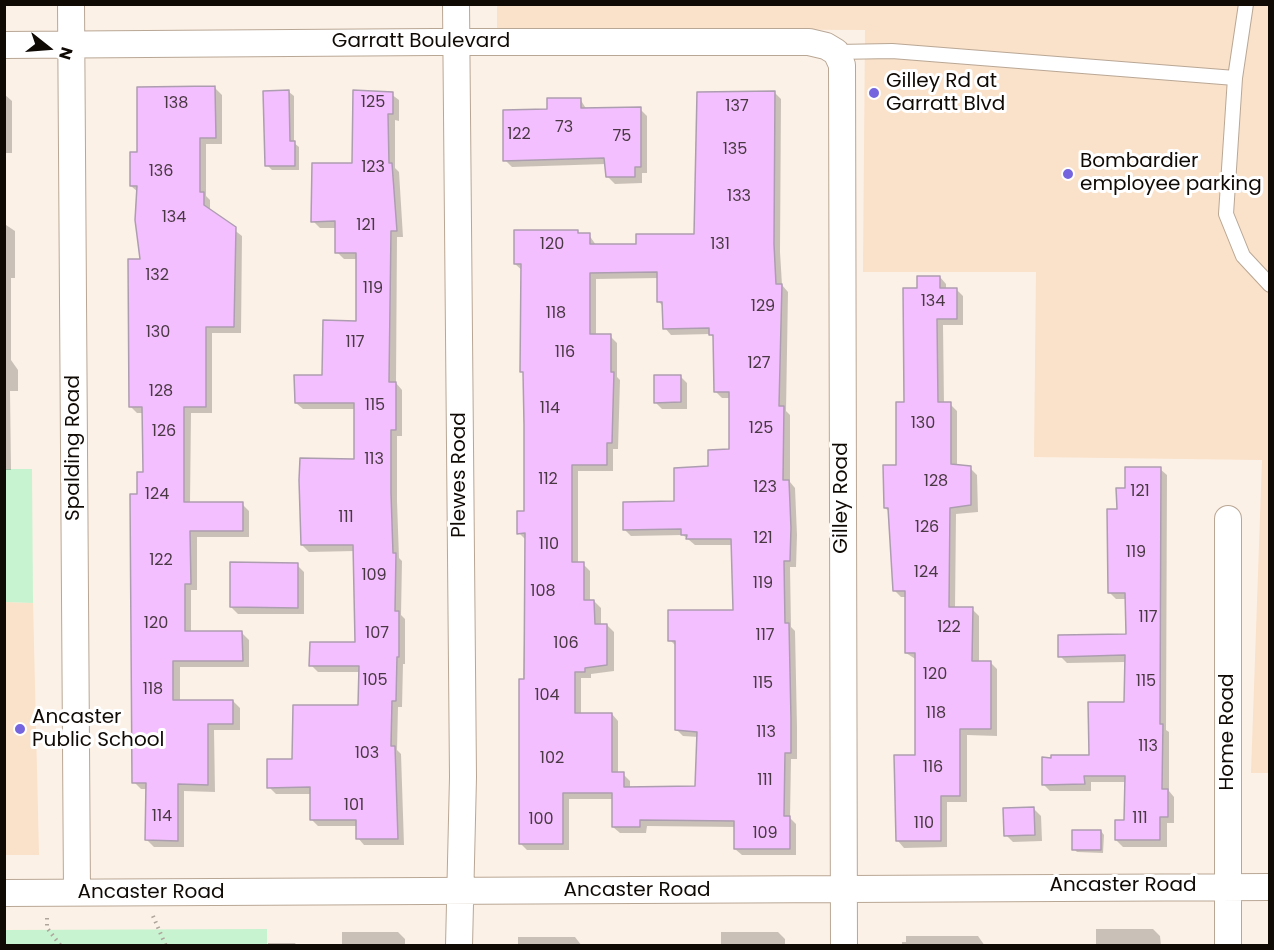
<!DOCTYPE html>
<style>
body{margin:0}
#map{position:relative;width:1274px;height:950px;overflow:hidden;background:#fcf1e6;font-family:Poppins,sans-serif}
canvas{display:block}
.frame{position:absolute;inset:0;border:6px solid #100a05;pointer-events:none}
.north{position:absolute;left:18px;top:18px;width:60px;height:60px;-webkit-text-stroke:4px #fff;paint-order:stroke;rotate:107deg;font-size:16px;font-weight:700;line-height:24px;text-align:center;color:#100a05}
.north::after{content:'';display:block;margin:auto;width:21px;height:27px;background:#100a05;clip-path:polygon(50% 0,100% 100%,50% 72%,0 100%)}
</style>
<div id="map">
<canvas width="1274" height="950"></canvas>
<div class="frame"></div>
<div class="north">N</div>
</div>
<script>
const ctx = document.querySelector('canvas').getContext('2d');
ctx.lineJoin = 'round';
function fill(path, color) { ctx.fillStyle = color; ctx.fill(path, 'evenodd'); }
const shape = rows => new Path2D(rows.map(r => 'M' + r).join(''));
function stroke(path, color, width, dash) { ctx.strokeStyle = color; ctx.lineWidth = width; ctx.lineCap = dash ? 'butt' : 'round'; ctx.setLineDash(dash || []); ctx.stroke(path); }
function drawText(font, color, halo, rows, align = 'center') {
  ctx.font = font + ' Poppins,sans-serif'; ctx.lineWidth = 6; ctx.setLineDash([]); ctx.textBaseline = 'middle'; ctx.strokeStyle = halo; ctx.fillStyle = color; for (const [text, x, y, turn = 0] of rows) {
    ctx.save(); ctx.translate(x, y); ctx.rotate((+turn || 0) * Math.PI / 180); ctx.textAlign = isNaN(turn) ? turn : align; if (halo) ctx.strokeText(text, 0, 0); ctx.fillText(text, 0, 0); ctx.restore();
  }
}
fill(shape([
 [497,4,1269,5,1269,773,1251,773,1262,460,1034,457,1036,272,863,272,865,30,497,28],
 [5,602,33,603,39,855,5,855]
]), '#fae1c9');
fill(shape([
 [5,469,32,469,33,603,5,602],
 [267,929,267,945,5,945,5,930]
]), '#c7f3d0');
fill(shape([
 [141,4,177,4,178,6,143,6],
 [215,88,222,95,222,144,206,144,206,196,210,200,210,211,242,236,241,333,212,333,212,413,191,413,190,504,242,504,249,511,249,537,197,537,197,590,191,590,191,633,242,633,249,640,249,667,180,667,180,702,233,701,240,708,240,730,214,730,215,792,184,791,184,847,154,847,147,840,147,789,141,789,134,782,145,473,144,413,137,413,130,406,142,261,138,192,131,186,139,154],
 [355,91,387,91,399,100,399,121,395,120,395,168,399,172,403,237,397,237,396,383,402,390,402,436,397,436,397,501,399,558,402,561,401,615,405,619,405,664,403,664,402,707,398,707,397,750,401,754,404,845,364,845,358,838,357,826,318,826,311,819,312,794,276,794,269,787,294,760,360,707,360,672,318,672,311,665,357,644,355,551,309,552,302,545,355,460,356,409,303,409,296,403,323,376,357,322,357,259,344,259,337,252,337,228,320,228,313,221,353,164],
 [289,92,294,96,294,143,299,147,299,170,272,170,267,165],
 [774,92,781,99,780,252,782,285,788,292,786,411,790,415,790,482,795,488,797,535,796,567,790,567,791,627,795,631,797,727,797,759,791,759,790,818,796,824,796,855,742,855,735,849,735,827,647,826,646,833,620,833,613,827,613,799,569,799,569,850,527,850,520,843,526,540,519,533,526,512,525,374,521,371,523,271,515,264,578,232,581,235,589,235,596,245,638,246,696,235],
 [659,278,658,301,664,307,665,328,671,335,710,334,715,339,715,391,722,398,731,398,731,451,710,468,676,503,624,529,631,536,683,535,695,545,733,545,735,612,670,640,677,647,676,729,683,736,698,737,697,787,630,789,630,781,623,774,618,774,618,721,612,714,581,715,581,678,591,678,591,674,614,671,614,632,607,625,601,626,601,608,594,601,590,601,590,571,583,564,578,564,578,471,613,471,613,449,618,449,620,380,617,377,617,343,610,336,596,336,596,279],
 [4,94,12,101,12,153,5,153,6,225,15,231,15,278,11,278,11,360,18,370,18,391,10,391,11,470,4,470],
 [580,99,587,110,640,109,647,116,647,173,642,173,642,183,615,184,608,177,606,164,512,167,505,160,549,111],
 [940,277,946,284,946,289,956,289,963,296,963,325,943,325,944,404,950,404,957,411,957,467,970,468,977,475,978,512,956,514,955,609,972,609,979,616,979,662,990,662,997,669,997,736,967,735,967,802,947,802,947,847,904,848,898,841,917,757,917,660,906,653,907,597,901,597,894,590,890,512,885,508,898,466,918,289],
 [680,376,687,383,687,409,662,409,655,402],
 [1160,469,1167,475,1166,730,1169,732,1169,791,1174,797,1174,823,1167,823,1167,847,1123,847,1116,840,1126,821,1126,782,1091,782,1091,791,1050,791,1043,784,1053,759,1090,756,1126,703,1126,662,1067,663,1060,656,1127,635,1127,599,1116,599,1109,592,1118,511,1127,490],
 [297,565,304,572,304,614,238,614,231,607],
 [1034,809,1041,816,1042,841,1013,842,1006,835],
 [1101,831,1104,835,1103,853,1077,852,1074,849],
 [1096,929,1153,929,1160,936,1161,946,1096,946],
 [342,932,398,932,405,939,405,946,342,946],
 [721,932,778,932,785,939,785,946,624,946,721,944],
 [906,936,978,936,985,946,902,946,902,942,906,942],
 [518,937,575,937,582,946,518,946],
 [268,943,295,943,297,946,268,946]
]), '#0003');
const building = shape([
 [215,86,216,138,200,138,200,192,204,192,204,205,236,227,234,327,206,327,206,407,184,407,184,502,243,502,243,531,190,531,191,584,185,584,185,631,242,631,243,661,173,661,173,700,233,700,233,724,208,724,208,785,178,784,178,841,145,840,146,783,132,783,130,494,137,494,137,472,143,472,142,407,129,407,128,259,140,259,135,220,137,186,130,186,130,152,137,152,137,87,215,86],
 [289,90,290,141,295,141,295,166,265,166,263,91,289,90],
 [353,90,393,92,393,114,388,114,389,163,392,163,397,231,391,231,389,382,396,382,396,430,391,430,391,493,393,553,396,553,395,611,399,611,399,657,397,657,396,701,392,701,391,746,395,746,398,839,356,839,356,820,310,820,310,787,267,788,267,759,292,759,293,705,358,705,359,666,309,666,310,642,355,642,353,545,301,545,299,480,300,458,354,459,354,403,295,403,294,375,322,375,323,320,356,321,356,253,335,253,335,221,311,222,312,163,352,163,353,90],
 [775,91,774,244,776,284,782,284,779,406,784,406,783,480,789,480,791,528,790,561,784,561,785,623,789,623,791,719,791,753,785,753,784,816,790,816,790,849,734,849,734,821,640,820,640,827,612,827,612,793,563,793,563,844,519,844,519,679,524,679,525,533,517,534,517,511,524,511,524,425,523,372,520,372,521,264,514,264,514,230,578,230,578,233,590,233,590,244,636,244,636,234,694,234,697,92,775,91],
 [657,272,657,302,662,302,663,329,709,328,709,335,713,335,714,392,729,392,729,449,708,450,708,466,674,468,674,501,623,502,623,530,681,529,681,535,687,535,686,539,731,539,733,610,668,610,668,641,675,641,675,730,697,732,695,786,624,787,624,772,612,772,612,713,575,713,575,672,585,672,585,668,607,665,607,624,595,624,594,600,584,600,584,562,572,562,572,465,607,465,607,443,612,443,614,372,611,372,611,334,590,334,590,273,657,272],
 [547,98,581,98,581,108,641,107,641,167,635,167,635,177,606,177,604,158,503,161,503,110,547,109,547,98],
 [917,276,940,276,940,288,957,288,957,319,937,319,938,402,951,402,951,464,971,466,971,505,950,508,949,607,973,607,972,661,991,661,991,729,960,729,960,796,941,796,941,841,896,841,894,755,915,755,915,653,905,653,905,591,893,591,888,508,884,508,883,465,896,465,896,402,904,402,903,288,917,288,917,276],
 [654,375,681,375,681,402,654,403,654,375],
 [1125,467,1161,467,1160,724,1163,724,1162,789,1168,789,1168,817,1160,817,1160,840,1115,840,1115,820,1124,820,1125,776,1084,776,1085,784,1042,785,1042,757,1051,758,1051,755,1089,755,1088,702,1124,702,1125,655,1058,657,1058,635,1126,634,1125,593,1108,593,1107,509,1117,509,1116,488,1125,488,1125,467],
 [230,562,298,563,298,608,230,607,230,562],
 [1034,807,1035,835,1004,836,1003,808,1034,807],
 [1072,830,1101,830,1101,850,1072,850,1072,830]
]);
fill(building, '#f3bffe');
stroke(building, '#ad9db0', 1.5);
const lane = shape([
 [1246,4,1235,78,1226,214,1243,256,1270,285],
 [836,52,892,51,1235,78]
]);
const street = shape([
 [71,4,77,892],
 [456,4,463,777,459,946],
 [4,45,434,42,809,42,826,46,836,52,842,65,844,946],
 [1228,519,1228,946],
 [4,893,1270,887]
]);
stroke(lane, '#b9a795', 16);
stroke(street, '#b9a795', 28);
stroke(shape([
 [153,916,166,946],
 [47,918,47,928,61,946]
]), '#aea59c', 4, [1.5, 4.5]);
stroke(lane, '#fff', 14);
stroke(street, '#fff', 26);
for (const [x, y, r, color] of [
 [874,93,6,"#7464de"],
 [1068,174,6,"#7464de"],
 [20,729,6,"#7464de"]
]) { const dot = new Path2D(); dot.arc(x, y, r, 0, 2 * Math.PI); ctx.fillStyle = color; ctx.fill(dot); stroke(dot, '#fff', 2); }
drawText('16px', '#493743', null, [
 ["125",373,103],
 ["138",176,104],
 ["137",737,107],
 ["73",564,128],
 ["122",519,135],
 ["75",622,137],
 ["135",735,150],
 ["123",373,168],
 ["136",161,172],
 ["133",739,197],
 ["134",174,218],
 ["121",366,226],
 ["120",552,245],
 ["131",720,245],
 ["132",157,276],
 ["119",373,289],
 ["134",933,302],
 ["129",763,307],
 ["118",556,314],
 ["130",158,333],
 ["117",355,343],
 ["116",565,353],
 ["127",759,364],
 ["128",161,392],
 ["115",375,406],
 ["114",550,409],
 ["130",923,424],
 ["125",761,429],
 ["126",164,432],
 ["113",374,460],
 ["112",548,480],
 ["128",936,482],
 ["123",765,488],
 ["121",1140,492],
 ["124",157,495],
 ["111",346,518],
 ["126",927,528],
 ["121",763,539],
 ["110",549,545],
 ["119",1136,553],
 ["122",161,561],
 ["124",926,573],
 ["109",374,576],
 ["119",763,584],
 ["108",543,592],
 ["117",1148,618],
 ["120",156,624],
 ["122",949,628],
 ["107",377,634],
 ["117",765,636],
 ["106",566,644],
 ["120",935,675],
 ["105",375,681],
 ["115",1146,682],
 ["115",763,684],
 ["118",153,690],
 ["104",547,696],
 ["118",936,714],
 ["113",766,733],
 ["113",1148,747],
 ["103",367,754],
 ["102",552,759],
 ["116",933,768],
 ["111",765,781],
 ["101",354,806],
 ["114",162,817],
 ["111",1140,819],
 ["100",541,820],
 ["110",924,824],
 ["109",765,834]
]);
drawText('20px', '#100a05', '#fff', [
 ["Garratt Boulevard",421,42],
 ["Spalding Road",74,448,-90],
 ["Plewes Road",460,475,-90],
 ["Gilley Road",842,498,-90],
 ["Home Road",1228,732,-90],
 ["Ancaster Road",1123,886],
 ["Ancaster Road",637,891],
 ["Ancaster Road",151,893]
]);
drawText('20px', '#100a05', '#fff', [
 ["Gilley Rd at",886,82],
 ["Garratt Blvd",886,105],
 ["Bombardier",1080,162],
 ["employee parking",1080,185],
 ["Ancaster",32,718],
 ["Public School",32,741]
], 'left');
</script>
